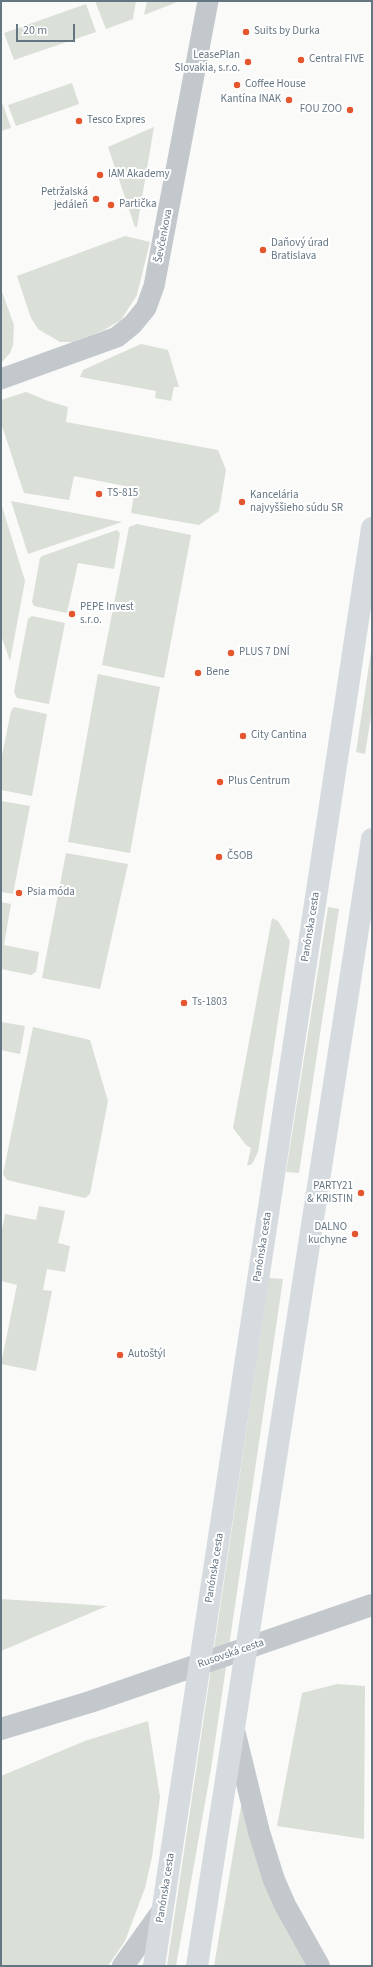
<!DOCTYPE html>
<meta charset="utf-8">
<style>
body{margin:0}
#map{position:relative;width:373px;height:1967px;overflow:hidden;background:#fafaf8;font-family:"Source Sans 3",sans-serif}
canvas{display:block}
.frame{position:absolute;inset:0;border:2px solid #657683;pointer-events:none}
.scale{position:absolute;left:16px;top:24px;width:59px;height:18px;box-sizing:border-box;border:2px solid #657683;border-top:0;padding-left:5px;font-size:12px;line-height:14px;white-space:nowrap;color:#657683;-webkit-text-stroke:3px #fff;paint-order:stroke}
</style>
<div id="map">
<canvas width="373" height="1967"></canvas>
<div class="frame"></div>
<div class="scale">20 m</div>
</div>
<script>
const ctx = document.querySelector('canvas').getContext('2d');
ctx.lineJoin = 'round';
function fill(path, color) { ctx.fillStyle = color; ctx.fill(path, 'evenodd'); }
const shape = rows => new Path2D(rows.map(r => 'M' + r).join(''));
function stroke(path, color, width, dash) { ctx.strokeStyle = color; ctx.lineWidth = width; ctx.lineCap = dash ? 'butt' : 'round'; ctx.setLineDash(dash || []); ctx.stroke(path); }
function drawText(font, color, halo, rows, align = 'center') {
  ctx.font = font + ' "Source Sans 3",sans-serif'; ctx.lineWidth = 4; ctx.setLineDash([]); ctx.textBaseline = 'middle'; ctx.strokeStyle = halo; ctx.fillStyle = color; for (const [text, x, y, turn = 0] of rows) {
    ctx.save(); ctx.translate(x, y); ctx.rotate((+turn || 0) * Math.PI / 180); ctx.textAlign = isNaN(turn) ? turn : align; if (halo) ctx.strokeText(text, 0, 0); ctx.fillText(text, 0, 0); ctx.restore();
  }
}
fill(shape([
 [95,1,136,1,133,19,106,29],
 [147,1,180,1,144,15],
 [86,4,96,32,14,60,4,33],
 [72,83,79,104,16,126,8,105],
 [2,102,11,128,1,131,1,103],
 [154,127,137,227,135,227,108,147],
 [125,236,150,242,137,295,121,320,104,330,73,342,60,342,38,329,31,318,17,276],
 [1,289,14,325,13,345,10,353,1,363],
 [141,344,168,350,179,387,174,387,171,401,155,398,156,391,80,377,83,370],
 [26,392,48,401,68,407,66,422,218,450,226,470,219,511,199,525,131,513,135,488,74,476,69,500,24,493,1,423,1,400],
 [11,501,122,522,28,554],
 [1,503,25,581,10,661,1,635],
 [137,524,191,535,164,678,102,665,129,527],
 [117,530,120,533,114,569,78,563,67,613,34,606,32,602,40,558,42,556],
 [32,616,65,623,49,704,17,698,14,692,28,619],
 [372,645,372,710,365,754,356,752],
 [98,674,160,687,130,853,68,842],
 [14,707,47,714,32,796,1,790,1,760,11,711],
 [1,801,30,806,13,894,1,892],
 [66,853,128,864,100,989,42,978],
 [1,902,11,904,4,945,39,952,36,972,31,975,1,969],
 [328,907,339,909,299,1173,286,1172],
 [272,918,278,921,290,941,258,1152,252,1164,247,1166,251,1148,246,1145,233,1128],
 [1,1022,25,1026,20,1054,1,1050],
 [33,1027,90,1040,108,1101,90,1194,85,1198,7,1180,3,1174],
 [39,1206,65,1211,58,1243,70,1246,65,1272,47,1269,43,1290,52,1291,36,1371,1,1364,17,1285,1,1281,1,1236,5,1214,36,1220],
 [269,1278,283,1279,211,1769,176,1966,167,1966],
 [1,1599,107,1606,1,1651],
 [337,1684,365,1686,364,1839,277,1826,302,1693],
 [148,1721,160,1797,152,1857,145,1888,125,1941,108,1966,1,1966,1,1776,85,1741],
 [243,1795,307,1966,214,1966]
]), '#dadfd7');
stroke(shape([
 [1,379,117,337,133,324,146,308,154,286,208,1]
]), '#c3c8cc', 21);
stroke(shape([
 [1,1729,90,1702,372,1605],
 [234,1730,259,1832,274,1880,285,1905,319,1966],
 [123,1966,161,1913]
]), '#c3c8cc', 22);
stroke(shape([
 [154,1966,372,528],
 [197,1966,372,839]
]), '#d6dbdf', 22);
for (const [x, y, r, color] of [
 [246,32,4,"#e4572e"],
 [301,60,4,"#e4572e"],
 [248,62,4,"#e4572e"],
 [237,85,4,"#e4572e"],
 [289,100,4,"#e4572e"],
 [350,110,4,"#e4572e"],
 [79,121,4,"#e4572e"],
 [100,175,4,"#e4572e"],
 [96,199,4,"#e4572e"],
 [111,205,4,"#e4572e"],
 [263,250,4,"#e4572e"],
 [99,494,4,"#e4572e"],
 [242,502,4,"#e4572e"],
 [72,614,4,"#e4572e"],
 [231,653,4,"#e4572e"],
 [198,673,4,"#e4572e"],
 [243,736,4,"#e4572e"],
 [220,782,4,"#e4572e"],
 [219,857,4,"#e4572e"],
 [19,893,4,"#e4572e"],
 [184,1003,4,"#e4572e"],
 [361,1193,4,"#e4572e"],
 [355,1234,4,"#e4572e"],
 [120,1355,4,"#e4572e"]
]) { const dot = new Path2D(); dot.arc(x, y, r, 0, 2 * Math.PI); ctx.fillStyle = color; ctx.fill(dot); stroke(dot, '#fff', 1.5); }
drawText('11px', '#657683', '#fff', [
 ["Suits by Durka",254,32],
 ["LeasePlan",240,56,"right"],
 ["Slovakia, s.r.o.",240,69,"right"],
 ["Central FIVE",309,60],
 ["Coffee House",245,85],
 ["Kantína INAK",281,100,"right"],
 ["FOU ZOO",342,110,"right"],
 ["Tesco Expres",87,121],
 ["IAM Akademy",108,175],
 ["Petržalská",88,193,"right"],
 ["jedáleň",88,206,"right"],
 ["Partička",119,205],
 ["Daňový úrad",271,244],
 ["Bratislava",271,257],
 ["TS-815",107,494],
 ["Kancelária",250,496],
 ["najvyššieho súdu SR",250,509],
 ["PEPE Invest",80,608],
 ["s.r.o.",80,621],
 ["PLUS 7 DNÍ",239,653],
 ["Bene",206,673],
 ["City Cantina",251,736],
 ["Plus Centrum",228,782],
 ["ČSOB",227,857],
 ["Psia móda",27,893],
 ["Ts-1803",192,1003],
 ["PARTY21",353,1187,"right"],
 ["& KRISTIN",353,1200,"right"],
 ["DALNO",347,1228,"right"],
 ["kuchyne",347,1241,"right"],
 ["Autoštýl",128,1355]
], 'left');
drawText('11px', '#657683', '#fff', [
 ["Ševčenkova",164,236,-79],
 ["Panónska cesta",311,927,-81],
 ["Panónska cesta",263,1247,-81],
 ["Panónska cesta",215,1568,-81],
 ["Rusovská cesta",231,1654,-19],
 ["Panónska cesta",166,1888,-81]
]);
</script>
